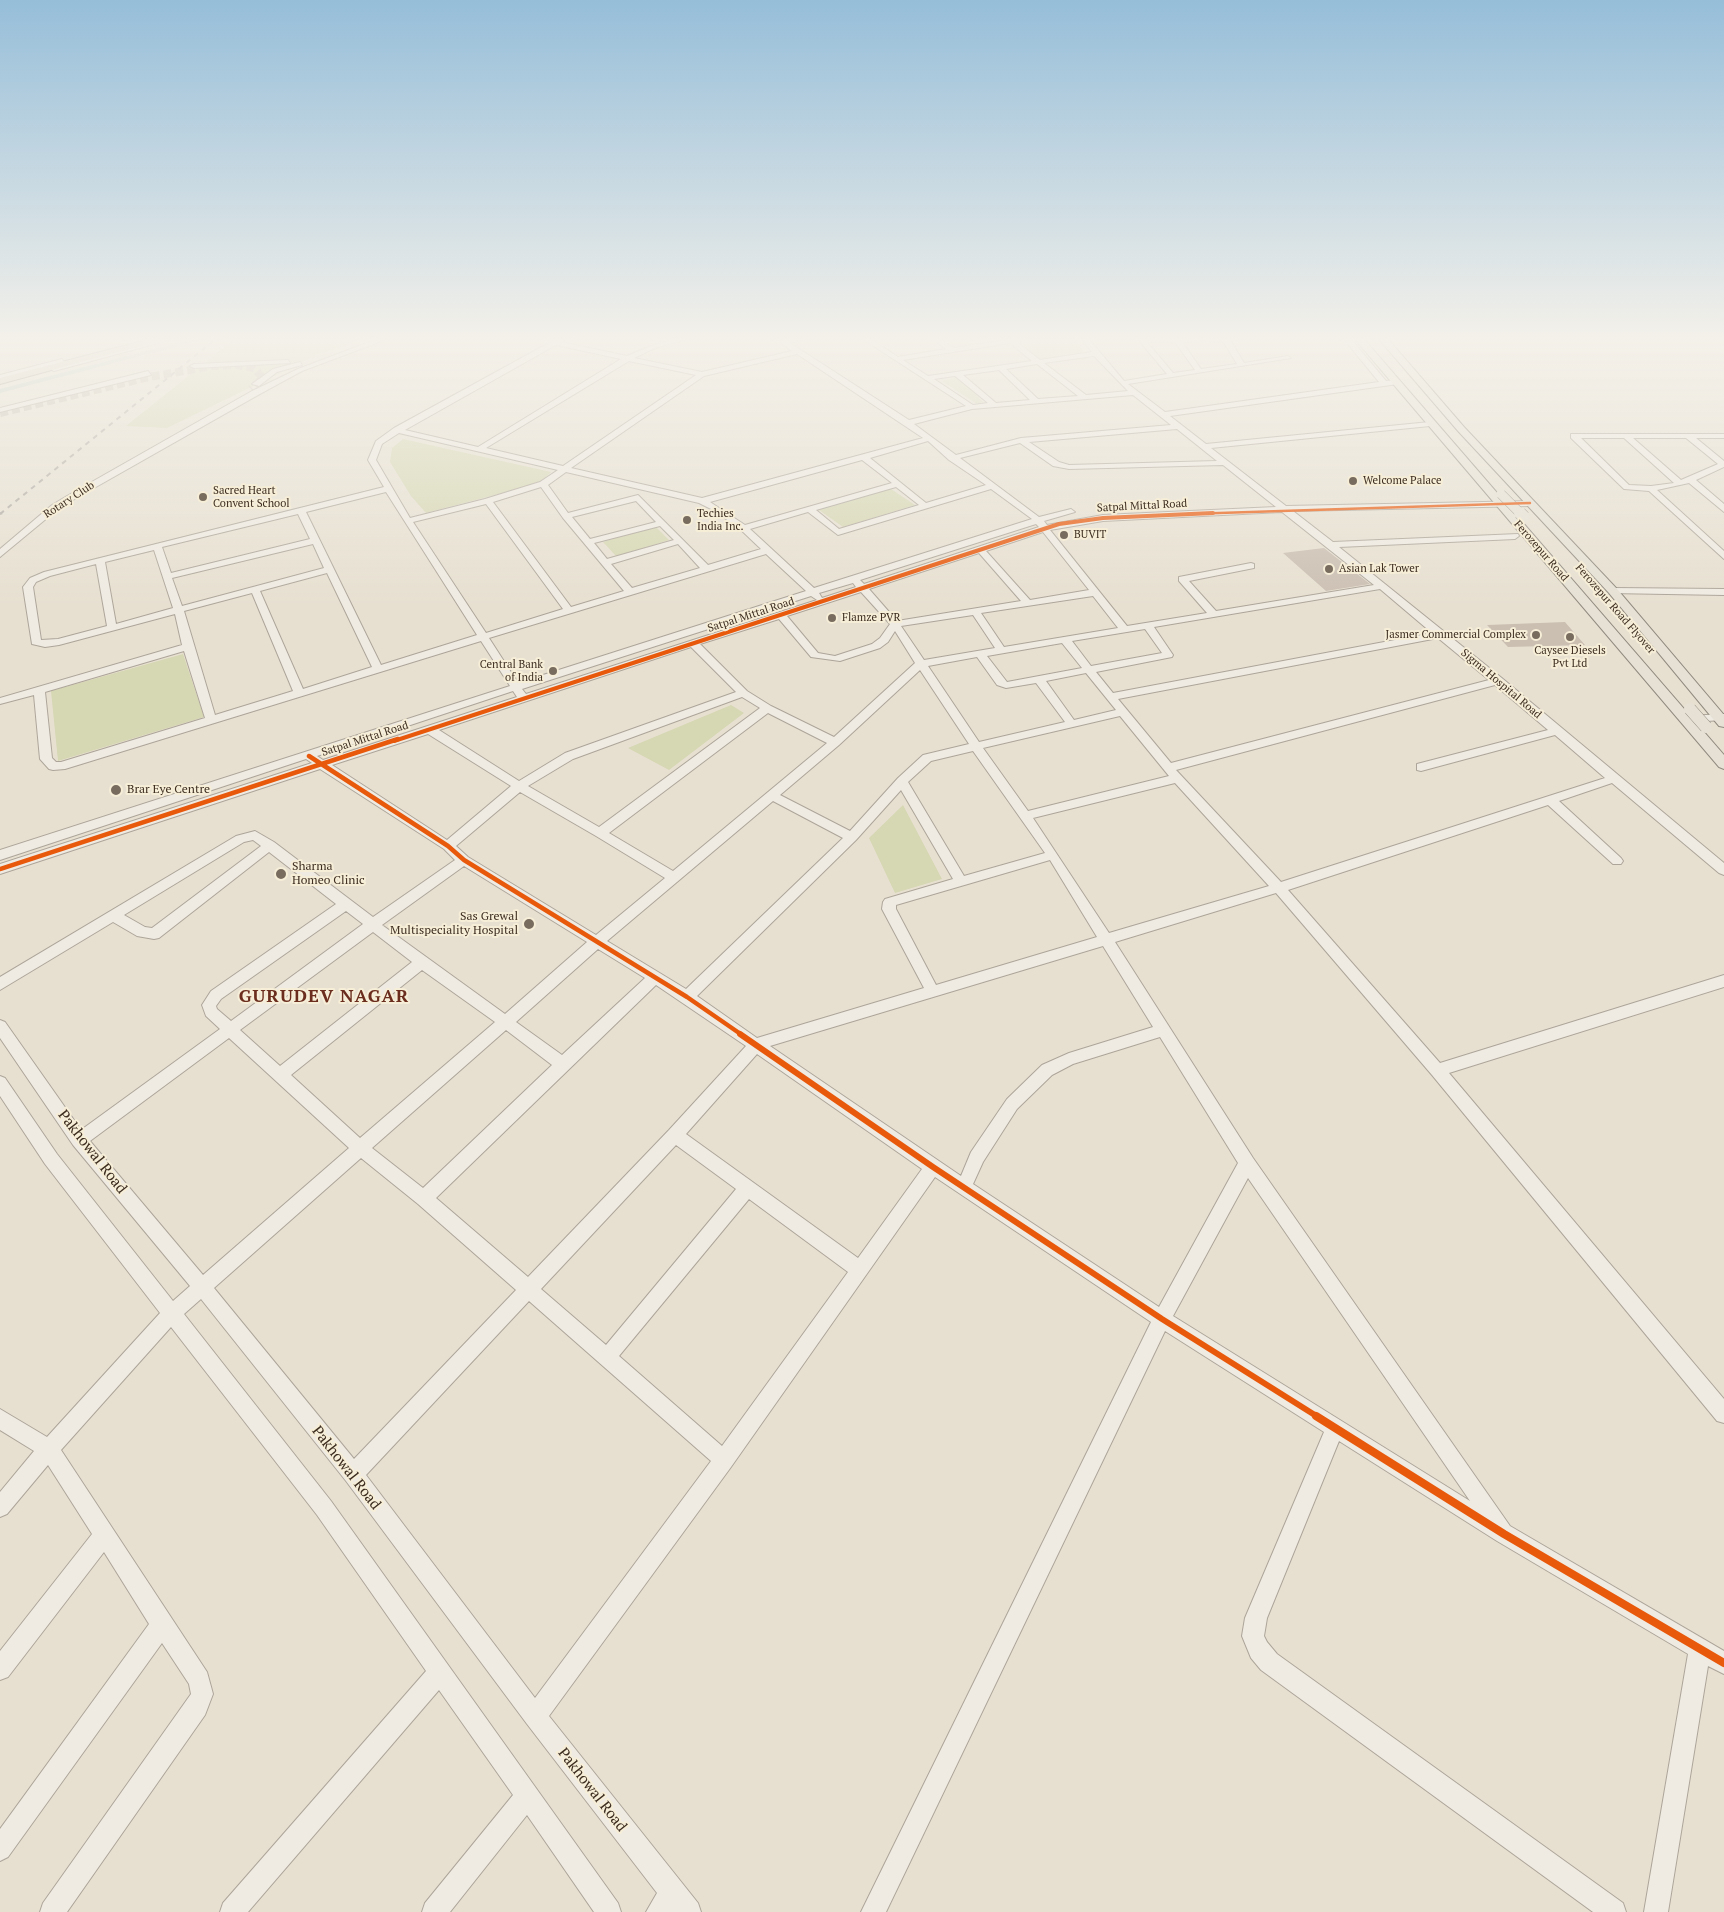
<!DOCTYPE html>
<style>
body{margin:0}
canvas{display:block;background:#e7e0d1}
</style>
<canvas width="1724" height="1912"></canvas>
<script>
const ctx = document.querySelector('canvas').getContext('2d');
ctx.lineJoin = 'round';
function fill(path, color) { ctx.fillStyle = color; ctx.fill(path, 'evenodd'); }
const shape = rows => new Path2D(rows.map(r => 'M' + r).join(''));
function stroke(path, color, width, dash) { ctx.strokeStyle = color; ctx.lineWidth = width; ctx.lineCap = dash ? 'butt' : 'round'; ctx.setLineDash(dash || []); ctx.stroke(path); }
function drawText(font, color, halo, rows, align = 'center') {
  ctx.font = font + ' "PT Serif",serif'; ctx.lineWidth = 4; ctx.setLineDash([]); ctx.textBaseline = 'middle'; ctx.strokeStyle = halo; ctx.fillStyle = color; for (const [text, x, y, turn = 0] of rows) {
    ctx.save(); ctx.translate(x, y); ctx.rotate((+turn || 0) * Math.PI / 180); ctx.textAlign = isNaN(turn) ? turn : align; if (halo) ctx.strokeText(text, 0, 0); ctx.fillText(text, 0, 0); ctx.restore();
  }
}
fill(shape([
 [239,338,364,338,317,355,167,428,126,426,233,340],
 [1047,338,1076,338,1086,359,1040,361,1018,341],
 [959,377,983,402,977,404,942,381],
 [403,439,551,472,540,483,426,513,411,496,390,462,392,448],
 [891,489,915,505,843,527,819,510],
 [655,526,669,540,617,557,603,542],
 [183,654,204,717,58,761,51,691],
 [731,705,744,713,669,770,628,748],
 [903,805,942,879,895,893,869,838]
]), '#d6d7b3');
fill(shape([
 [196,338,209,338,0,393,0,389,196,338]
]), '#bcccc2');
fill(shape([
 [1324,548,1370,584,1326,591,1283,553],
 [1565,622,1585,645,1508,647,1487,625]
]), '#cbbfb2');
stroke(shape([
 [0,413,149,377,213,366,236,365,254,368,263,378,251,389]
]), '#c5bcae', 8, [8, 4]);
const minor = shape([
 [164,338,177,338,54,371,50,369,164,338],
 [380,338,390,338,302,371,258,395,73,500,58,509,0,557,0,549,52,505,67,496,252,391,298,369,380,338],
 [558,338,567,338,561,342,627,356,651,346,678,338,691,338,655,348,634,358,702,372,792,351,774,338,785,340,809,338,790,343,909,420,966,406,861,338,869,338,898,357,946,349,931,338,939,338,953,348,1005,340,1004,338,1033,338,1017,342,1040,360,1092,352,1081,338,1088,338,1124,381,1167,374,1137,338,1229,338,1244,363,1288,356,1291,358,1128,384,1165,412,1379,382,1343,338,1350,338,1386,381,1395,380,1399,382,1398,384,1170,416,1206,444,1430,422,1434,424,1430,426,1211,448,1286,506,1533,501,1533,505,1530,506,1293,511,1333,542,1518,534,1519,536,1515,539,1339,547,1503,679,1724,863,1724,875,1719,873,1612,783,1559,801,1621,858,1623,861,1621,864,1613,864,1548,805,1288,890,1440,1063,1724,975,1724,987,1449,1073,1724,1399,1724,1423,1717,1421,1432,1075,1276,893,1115,942,1253,1158,1510,1526,1724,1651,1724,1674,1708,1666,1668,1912,1644,1912,1688,1654,1497,1541,1339,1441,1267,1618,1264,1636,1267,1642,1277,1654,1623,1903,1626,1912,1593,1912,1261,1670,1251,1658,1242,1636,1245,1618,1324,1432,1165,1331,886,1912,861,1912,1151,1322,935,1177,731,1467,549,1716,698,1903,701,1912,646,1912,657,1893,527,1724,346,1481,201,1299,184,1314,331,1501,618,1903,621,1912,594,1912,527,1815,450,1912,422,1912,425,1903,513,1795,439,1690,248,1912,220,1912,223,1903,426,1671,317,1515,171,1327,61,1450,207,1672,213,1694,205,1715,67,1912,40,1912,43,1903,191,1694,189,1684,162,1643,8,1857,0,1861,0,1829,149,1624,104,1552,8,1677,0,1680,0,1651,92,1534,48,1465,7,1514,0,1517,0,1492,34,1451,0,1430,0,1409,47,1437,160,1313,45,1164,0,1096,0,1076,5,1078,57,1154,173,1301,190,1286,73,1145,0,1038,0,1020,5,1022,81,1130,220,1029,206,1016,202,1005,211,991,336,904,269,852,159,938,154,939,137,936,113,922,0,990,0,977,236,836,255,831,274,842,373,917,455,860,444,849,320,769,0,874,0,864,312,763,306,759,0,860,0,850,510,686,481,641,65,769,53,770,49,769,40,759,34,695,0,704,0,698,182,645,175,614,59,645,45,647,32,644,23,587,30,578,44,572,384,487,368,460,376,441,394,428,558,338],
 [1223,341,1237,364,1201,369,1182,342,1223,341],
 [1147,342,1175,342,1195,370,1173,373,1147,342],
 [1010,343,1032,361,928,376,903,360,1010,343],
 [556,345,621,359,478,447,405,430,556,345],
 [797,354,923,438,702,498,571,468,704,376,797,354],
 [1094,356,1128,391,1086,395,1044,363,1094,356],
 [629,361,696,375,563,466,486,448,629,361],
 [1037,364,1078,396,1038,399,1006,369,1037,364],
 [999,370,1030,400,996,403,963,375,999,370],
 [955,376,988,403,973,405,934,379,955,376],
 [1133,395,1171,425,1021,438,956,455,914,424,972,409,1133,395],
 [1177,429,1217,461,1069,465,1059,462,1029,442,1177,429],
 [399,433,558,470,540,482,485,499,410,518,376,460,382,444,399,433],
 [928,441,949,460,986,485,926,503,870,458,928,441],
 [1020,443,1053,466,1069,469,1223,465,1276,507,1103,515,1047,525,1044,521,1075,512,1071,509,1039,517,960,458,1020,443],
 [862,460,892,483,745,525,710,502,862,460],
 [566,472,699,503,715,511,741,530,761,549,708,565,638,495,568,513,548,485,566,472],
 [541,487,563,518,624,591,571,607,493,502,541,487],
 [896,487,919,505,839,529,816,510,896,487],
 [991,489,1032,519,814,588,750,529,808,512,838,535,991,489],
 [386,492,477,635,381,665,306,512,386,492],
 [636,501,656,522,590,539,572,517,636,501],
 [486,504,563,609,486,633,413,522,486,504],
 [1282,512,1374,585,1216,611,1189,581,1254,568,1254,564,1251,563,1179,577,1179,581,1207,613,1127,626,1050,530,1103,521,1282,512],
 [298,514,310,539,171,573,162,547,298,514],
 [1036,524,1039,527,864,584,860,580,1036,524],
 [660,526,674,540,607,559,594,543,660,526],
 [1043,532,1089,590,1030,600,986,551,1043,532],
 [313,544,324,568,182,606,172,578,313,544],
 [678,544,700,568,632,588,611,564,678,544],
 [154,550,173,608,116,624,105,562,154,550],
 [979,553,1021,601,897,621,869,589,979,553],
 [766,554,806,591,518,683,489,638,766,554],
 [96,564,107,626,58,639,41,640,33,587,36,582,50,576,96,564],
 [327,573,372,667,303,689,260,591,327,573],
 [853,583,856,587,822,598,819,593,853,583],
 [1380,589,1432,633,1113,693,1096,672,1172,657,1173,655,1154,627,1380,589],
 [861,592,890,624,880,638,872,644,835,656,818,653,787,616,861,592],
 [252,593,293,691,215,715,184,611,252,593],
 [811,596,817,600,526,694,522,689,811,596],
 [1093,596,1118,628,1004,647,981,613,1093,596],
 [973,615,995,648,924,660,901,626,973,615],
 [779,619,811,657,840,661,880,648,888,642,895,631,915,663,834,737,771,706,747,691,700,644,779,619],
 [1145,629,1162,653,1091,666,1072,641,1145,629],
 [1438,638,1489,680,1171,763,1118,699,1438,638],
 [1062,643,1082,668,1007,682,987,656,1062,643],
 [691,647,736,692,565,753,519,781,439,730,691,647],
 [184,651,205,718,61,762,56,762,52,758,45,692,184,651],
 [977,657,997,685,1006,688,1036,683,1065,722,979,742,928,666,977,657],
 [920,670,969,744,923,755,898,778,850,831,780,795,839,745,920,670],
 [1086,673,1116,710,1074,720,1046,681,1086,673],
 [1495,685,1548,730,1417,764,1417,770,1421,771,1555,735,1605,778,1281,882,1176,770,1495,685],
 [513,691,517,697,323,760,317,756,513,691],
 [742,697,760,708,599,827,528,786,573,759,742,697],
 [768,713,827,743,673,871,609,833,768,713],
 [1120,716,1169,776,1028,811,983,748,1120,716],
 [428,734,511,786,447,840,332,765,428,734],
 [973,751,1045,853,964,876,908,782,931,761,973,751],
 [1175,783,1269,886,1109,933,1033,818,1175,783],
 [901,790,953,879,885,899,883,902,882,909,924,988,757,1038,697,996,856,840,901,790],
 [520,792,596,836,665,878,596,935,468,857,456,846,520,792],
 [773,801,843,838,686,989,607,941,773,801],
 [253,840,261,846,152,928,145,927,124,915,244,842,253,840],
 [1050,860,1097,937,936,985,896,909,896,905,1050,860],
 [464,866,587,942,505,1014,382,925,464,866],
 [346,911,363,924,231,1021,217,1009,216,1006,221,999,346,911],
 [373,932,412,962,280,1066,240,1030,373,932],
 [1103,946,1153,1027,1069,1053,1042,1065,1007,1099,971,1152,961,1176,770,1046,1103,946],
 [598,949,645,978,562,1055,516,1022,598,949],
 [422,970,495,1022,360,1138,291,1075,422,970],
 [656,985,746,1046,669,1130,528,1277,436,1198,656,985],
 [506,1030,552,1065,423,1188,372,1148,506,1030],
 [1160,1037,1238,1163,1159,1307,973,1184,983,1162,1017,1109,1052,1075,1073,1064,1160,1037],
 [229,1038,349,1148,203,1275,90,1141,229,1038],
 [757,1054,922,1169,858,1258,686,1134,757,1054],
 [676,1145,736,1189,606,1345,541,1289,676,1145],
 [361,1158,418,1204,516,1290,354,1459,214,1288,361,1158],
 [1248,1178,1470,1501,1173,1316,1248,1178],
 [749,1199,848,1272,722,1446,619,1356,749,1199],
 [529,1301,711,1461,535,1698,366,1475,529,1301],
 [62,359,64,362,0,379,0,375,62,359],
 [288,360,290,363,194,368,190,366,194,364,288,360],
 [300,362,302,365,277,372,259,386,252,384,273,369,300,362],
 [148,371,151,375,0,412,0,408,148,371],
 [1571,434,1724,434,1724,438,1696,438,1724,461,1724,467,1696,480,1724,504,1724,512,1689,483,1657,490,1724,551,1724,559,1649,491,1624,489,1571,438,1571,434],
 [1581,438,1624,438,1674,483,1651,486,1629,485,1581,438],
 [1633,438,1686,438,1718,464,1681,480,1633,438],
 [1613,588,1724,589,1724,595,1610,593,1608,591,1613,588],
 [1724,714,1724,720,1688,722,1682,719,1688,716,1724,714]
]);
const major = shape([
 [1354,338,1363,338,1724,755,1724,769,1719,767,1354,338],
 [1378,338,1387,338,1464,427,1617,589,1724,715,1724,727,1719,726,1609,593,1458,431,1378,338]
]);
const highway = shape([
 [154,338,170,338,0,384,0,378,154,338]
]);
stroke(minor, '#ada599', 2);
stroke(major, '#928b80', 2);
stroke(highway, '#928b80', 2);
fill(minor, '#efebe3');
fill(major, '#e6e1d4');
fill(highway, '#dad1c2');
stroke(shape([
 [0,514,217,338]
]), '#afaaa2', 2, [5, 5]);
stroke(shape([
 [0,514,2,513]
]), '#afaaa2', 2.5, [6, 6]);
const majorBridgeFar1 = shape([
 [1501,494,1521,514]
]);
const majorBridge = shape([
 [1520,513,1524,517],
 [1690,709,1706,727]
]);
stroke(majorBridgeFar1, '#928b80', 10, []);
stroke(majorBridge, '#928b80', 13, []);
stroke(majorBridgeFar1, '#e6e1d4', 9);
stroke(majorBridge, '#e6e1d4', 12);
stroke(shape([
 [1188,514,1530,503]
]), '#e8590c', 2.5);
stroke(shape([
 [394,741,1059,524,1103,518,1213,513]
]), '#e8590c', 4);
stroke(shape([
 [309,756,448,846,464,860,687,997,742,1035],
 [0,869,398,739]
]), '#e8590c', 4.5);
stroke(shape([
 [740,1034,933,1167,1162,1319,1318,1417]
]), '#e8590c', 6);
stroke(shape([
 [1316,1416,1504,1534,1724,1663]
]), '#e8590c', 8);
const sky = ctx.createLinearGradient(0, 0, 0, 606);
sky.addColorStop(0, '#96bed9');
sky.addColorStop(0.56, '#f4f1ea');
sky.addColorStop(1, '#f4f1ea00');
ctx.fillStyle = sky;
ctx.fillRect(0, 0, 1724, 606);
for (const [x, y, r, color] of [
 [1353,481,5,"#786c5e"],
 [203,497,5,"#786c5e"],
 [687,520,5,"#786c5e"],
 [1064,535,5,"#786c5e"],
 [1329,569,5,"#786c5e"],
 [832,618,5,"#786c5e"],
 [1536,635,5,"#786c5e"],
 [1570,637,5,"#786c5e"],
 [553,671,5,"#786c5e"],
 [116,790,6,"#786c5e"],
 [281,874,6,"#786c5e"],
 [529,924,6,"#786c5e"]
]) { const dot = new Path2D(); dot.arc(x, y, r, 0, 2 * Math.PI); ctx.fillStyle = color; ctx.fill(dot); stroke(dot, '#f7eed8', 2); }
drawText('11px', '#3d2e20', '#f7eed8', [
 ["Welcome Palace",1363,481],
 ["Sacred Heart",213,491],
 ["Convent School",213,504],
 ["Techies",697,514],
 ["India Inc.",697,527],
 ["BUVIT",1074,535],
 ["Asian Lak Tower",1339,569],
 ["Flamze PVR",842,618],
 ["Jasmer Commercial Complex",1526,635,"right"],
 ["Caysee Diesels",1570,651,"center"],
 ["Pvt Ltd",1570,664,"center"],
 ["Central Bank",543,665,"right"],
 ["of India",543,678,"right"]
], 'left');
drawText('11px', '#3d2e20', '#f7eed8', [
 ["Rotary Club",69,500,-33],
 ["Satpal Mittal Road",1142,506,-3],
 ["Ferozepur Road",1541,551,49],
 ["Ferozepur Road Flyover",1615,609,49],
 ["Satpal Mittal Road",751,615,-18],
 ["Sigma Hospital Road",1501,684,40],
 ["Satpal Mittal Road",365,739,-18]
]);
drawText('12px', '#3d2e20', '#f7eed8', [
 ["Brar Eye Centre",127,790],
 ["Sharma",292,867],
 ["Homeo Clinic",292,881],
 ["Sas Grewal",518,917,"right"],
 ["Multispeciality Hospital",518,931,"right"]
], 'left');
drawText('15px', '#3d2e20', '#f7eed8', [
 ["Pakhowal Road",92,1152,52],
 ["Pakhowal Road",346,1468,52],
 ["Pakhowal Road",592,1790,52]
]);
ctx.letterSpacing = '1px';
drawText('bold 18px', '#6b2e1e', '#f7eed8', [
 ["GURUDEV NAGAR",324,997]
]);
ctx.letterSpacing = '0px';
</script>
